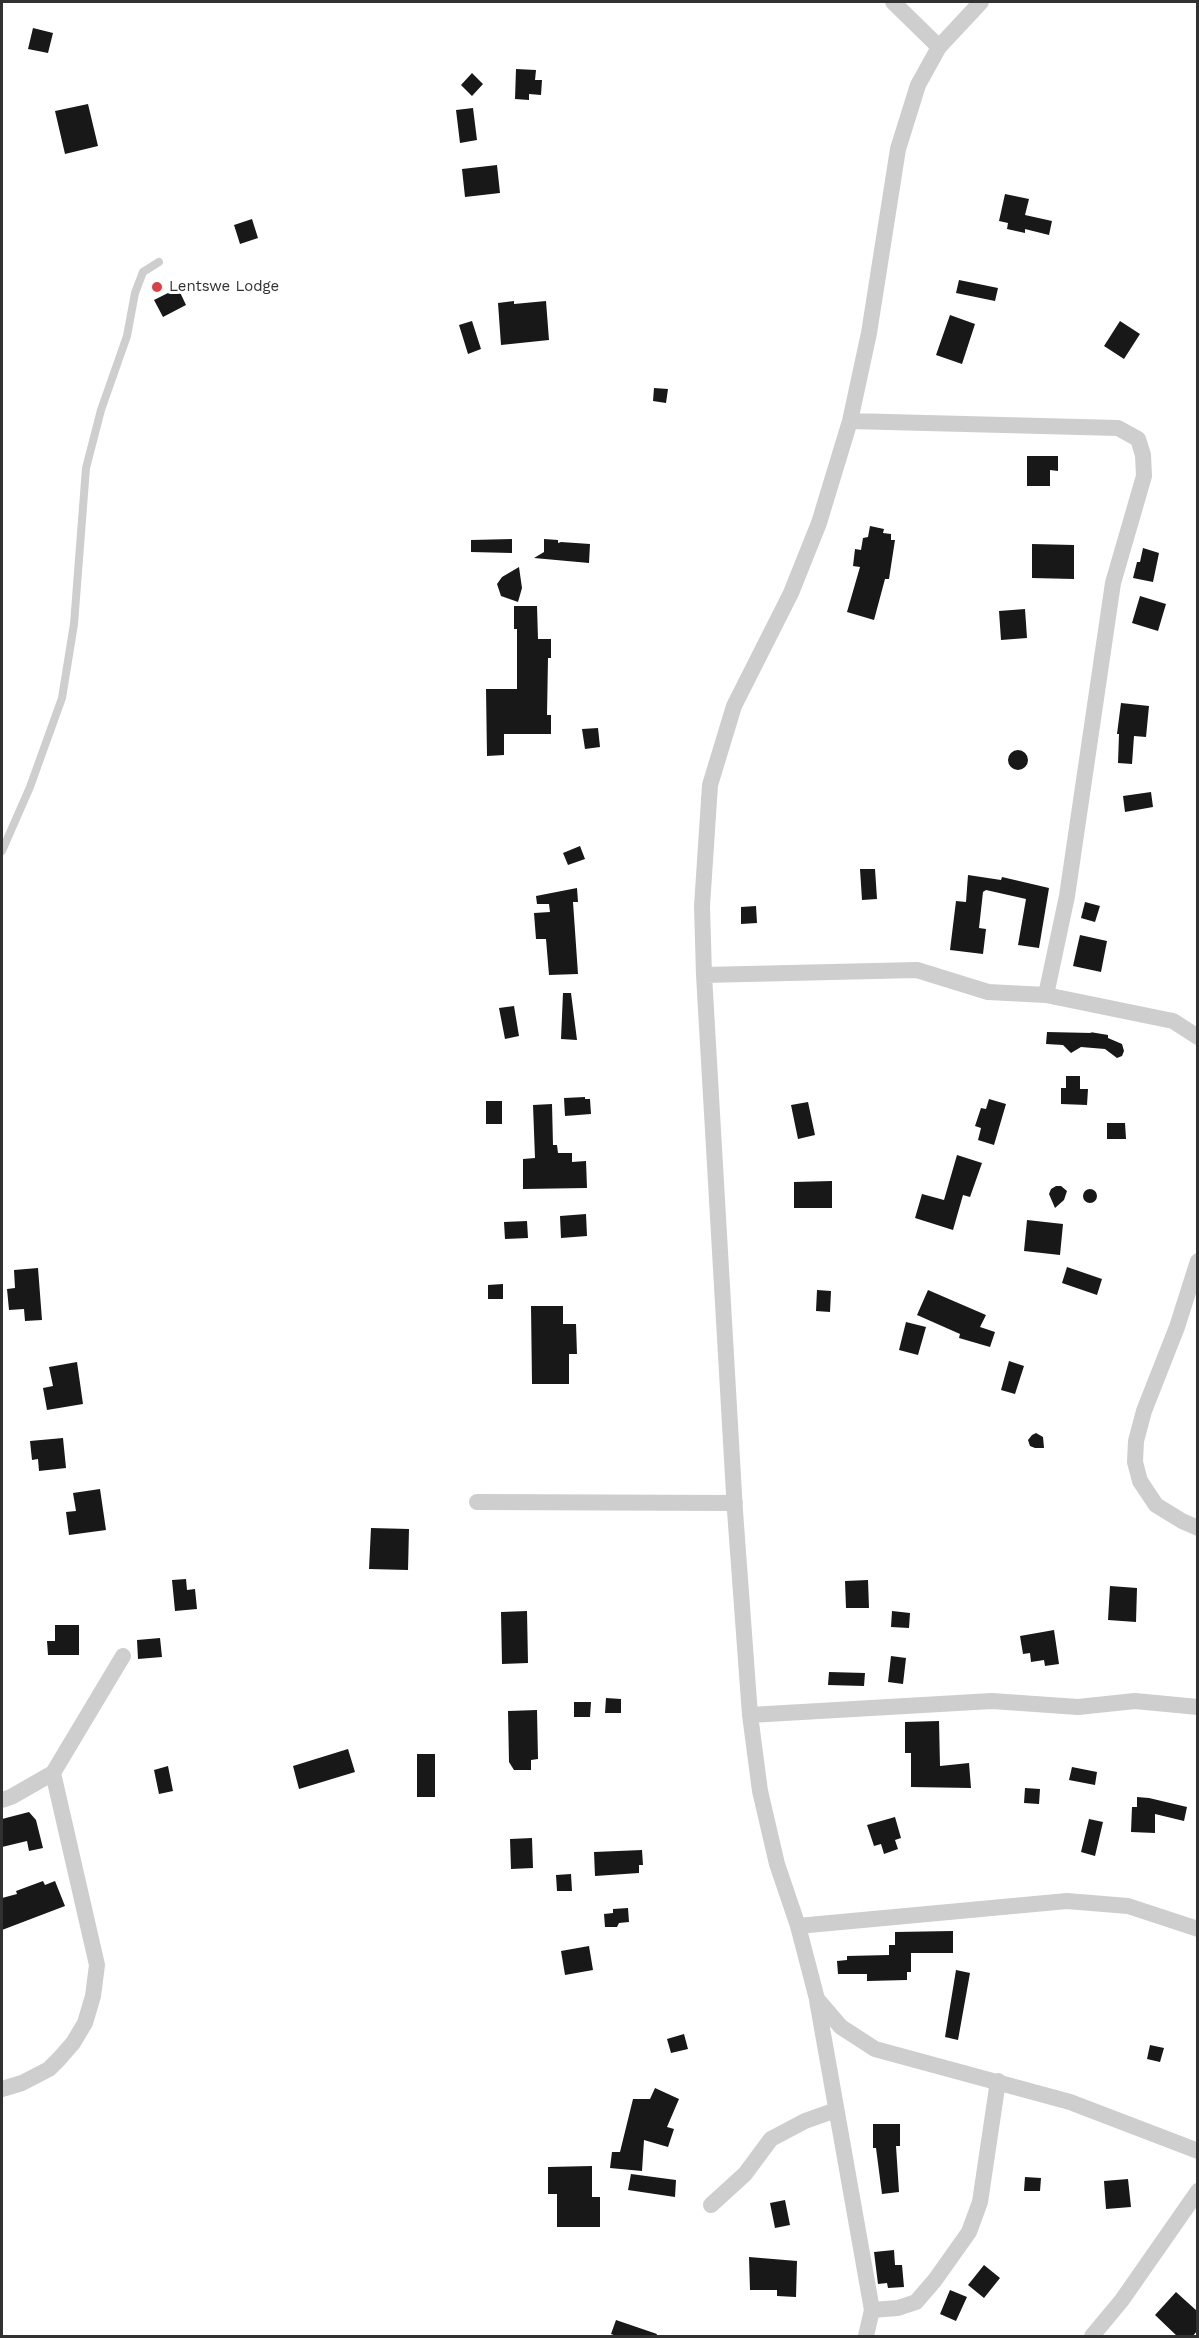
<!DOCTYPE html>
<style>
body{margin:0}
#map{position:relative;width:1199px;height:2338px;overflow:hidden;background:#fff;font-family:"Work Sans",sans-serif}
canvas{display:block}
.frame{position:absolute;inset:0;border:3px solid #313131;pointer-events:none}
</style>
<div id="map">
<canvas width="1199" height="2338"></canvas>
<div class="frame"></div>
</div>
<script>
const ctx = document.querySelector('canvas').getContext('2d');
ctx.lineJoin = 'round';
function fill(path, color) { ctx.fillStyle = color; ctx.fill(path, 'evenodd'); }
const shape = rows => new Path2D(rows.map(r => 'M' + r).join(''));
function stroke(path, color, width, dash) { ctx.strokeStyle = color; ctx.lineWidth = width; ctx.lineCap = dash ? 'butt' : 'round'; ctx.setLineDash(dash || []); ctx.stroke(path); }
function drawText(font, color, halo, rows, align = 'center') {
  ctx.font = font + ' "Work Sans",sans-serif'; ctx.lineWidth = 6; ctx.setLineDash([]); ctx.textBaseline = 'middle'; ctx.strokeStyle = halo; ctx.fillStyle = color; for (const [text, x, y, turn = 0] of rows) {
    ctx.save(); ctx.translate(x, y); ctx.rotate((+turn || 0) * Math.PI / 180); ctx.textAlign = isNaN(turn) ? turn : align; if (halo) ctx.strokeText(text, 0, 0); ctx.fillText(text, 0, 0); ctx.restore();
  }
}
fill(shape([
 [33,28,53,33,48,53,28,49],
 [516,69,536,70,535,80,542,80,541,95,529,94,529,100,515,99],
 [472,73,483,84,472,96,461,85],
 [88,104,98,146,65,154,55,111],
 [473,108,477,140,460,143,456,110],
 [497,165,500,193,465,197,462,169],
 [1005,194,1029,199,1025,215,1052,221,1049,235,1025,229,1025,233,1007,229,1008,223,999,221],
 [252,219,258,238,240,244,234,225],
 [959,280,998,288,995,301,956,293],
 [178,288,186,305,163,317,154,300],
 [514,301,514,304,546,301,549,340,501,345,498,303],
 [950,315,975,324,962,364,936,355],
 [472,321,481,349,468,354,459,325],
 [1120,321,1140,334,1124,359,1104,346],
 [654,388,668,389,666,403,653,401],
 [1027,456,1058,456,1058,471,1050,470,1050,486,1027,486],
 [870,526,884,529,883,533,891,534,891,540,895,540,889,579,885,579,874,620,847,612,860,567,853,566,855,549,861,550,863,538,868,537],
 [512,539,512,553,471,552,471,540],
 [544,539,558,540,558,543,561,542,590,544,589,563,534,558,544,552],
 [1032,544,1074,545,1074,579,1032,578],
 [1143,548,1159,553,1153,582,1133,578,1137,562,1140,562],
 [519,567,522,588,518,602,501,596,497,584,502,577],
 [1140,596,1166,604,1158,631,1132,623],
 [514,606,537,606,538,639,551,639,551,658,548,658,547,715,551,715,551,734,504,734,504,755,487,756,486,689,517,689,517,629,514,629],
 [1025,609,1027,638,1001,640,999,611],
 [1121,703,1149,706,1146,737,1134,736,1132,764,1118,763,1119,734,1117,734],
 [598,728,600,747,585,749,582,729],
 '1008 760a10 10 0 1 1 20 0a10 10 0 1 1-20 0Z',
 [1151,792,1153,807,1125,812,1123,796],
 [580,846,585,859,568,865,563,853],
 [860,869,875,869,877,899,862,900],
 [968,875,1001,880,1002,877,1049,888,1039,948,1018,945,1026,899,986,890,983,892,979,928,986,929,983,954,950,950,956,901,966,902],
 [577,888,578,902,573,902,578,974,549,975,546,939,536,939,534,913,550,912,549,904,537,904,536,896],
 [1085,902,1100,906,1095,922,1081,918],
 [756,906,757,923,741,924,741,907],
 [1080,935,1107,941,1101,972,1073,966],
 [563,993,571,993,577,1040,561,1039],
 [514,1006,519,1036,505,1039,499,1008],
 [1047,1032,1092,1033,1090,1032,1108,1035,1108,1038,1122,1044,1124,1051,1122,1056,1117,1058,1105,1049,1081,1047,1071,1053,1063,1045,1046,1044],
 [1066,1076,1080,1076,1080,1089,1088,1089,1087,1105,1061,1104,1061,1088,1066,1088],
 [585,1097,585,1099,590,1099,591,1114,565,1116,564,1098],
 [989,1099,1006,1104,994,1145,978,1140,981,1128,975,1126,981,1108,986,1109],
 [486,1101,502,1101,502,1124,486,1124],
 [808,1102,815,1135,798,1139,791,1105],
 [552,1104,553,1145,557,1145,558,1153,572,1153,572,1162,586,1161,587,1188,523,1189,523,1159,535,1158,533,1105],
 [1107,1123,1125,1123,1126,1139,1107,1139],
 [957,1155,982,1163,970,1197,963,1195,953,1230,915,1218,922,1194,944,1200],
 [832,1181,832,1208,794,1208,794,1182],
 [1056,1186,1061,1186,1067,1191,1064,1200,1055,1208,1049,1194,1051,1189],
 '1083 1196a7 7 0 1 1 14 0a7 7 0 1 1-14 0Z',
 [586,1214,587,1236,561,1238,560,1216],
 [1027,1220,1063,1224,1060,1255,1024,1251],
 [527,1221,528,1238,505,1239,504,1222],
 [1067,1267,1102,1279,1097,1295,1062,1283],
 [38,1268,42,1320,25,1321,24,1309,9,1310,7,1289,15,1288,14,1270],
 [503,1284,503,1299,488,1299,488,1285],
 [817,1290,831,1291,830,1312,816,1311],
 [928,1290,986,1315,980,1327,995,1332,990,1347,959,1338,960,1334,917,1315],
 [531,1306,563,1306,563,1324,576,1324,577,1354,569,1354,569,1384,532,1384],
 [906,1322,926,1327,918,1355,899,1350],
 [1009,1361,1024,1366,1015,1394,1001,1390],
 [77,1362,83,1404,47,1410,43,1388,53,1386,49,1367],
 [1036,1433,1043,1437,1044,1448,1035,1448,1030,1446,1028,1440,1032,1435],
 [63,1438,66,1468,39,1471,38,1459,32,1460,30,1441],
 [100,1489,106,1530,69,1535,66,1512,76,1511,73,1493],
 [371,1528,409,1529,408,1570,369,1569],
 [186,1579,187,1590,195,1589,197,1609,175,1611,172,1580],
 [868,1580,869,1608,846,1608,845,1581],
 [1110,1586,1137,1588,1136,1622,1108,1620],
 [527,1611,528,1663,502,1664,501,1612],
 [892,1611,910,1613,909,1628,891,1627],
 [55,1625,79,1625,79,1655,48,1655,47,1641,55,1641],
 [1054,1630,1059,1664,1045,1666,1044,1660,1031,1662,1030,1653,1023,1654,1020,1636],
 [160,1638,162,1657,138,1659,137,1640],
 [891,1656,906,1658,903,1684,888,1682],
 [829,1672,865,1673,864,1686,828,1685],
 [606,1698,621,1699,621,1713,605,1713],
 [574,1702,591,1702,590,1717,574,1717],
 [537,1710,538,1759,531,1760,531,1770,514,1770,509,1762,508,1711],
 [939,1721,940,1766,969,1763,971,1788,911,1787,911,1753,905,1753,905,1722],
 [348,1749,355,1772,299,1789,293,1766],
 [417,1754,435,1754,435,1797,417,1797],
 [168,1766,173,1791,159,1794,154,1770],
 [1072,1767,1097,1772,1095,1785,1069,1780],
 [1025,1788,1040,1789,1039,1804,1024,1803],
 [1137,1797,1149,1798,1187,1807,1184,1821,1155,1814,1155,1833,1131,1832,1132,1807,1137,1807],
 [29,1812,36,1820,43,1848,29,1851,27,1841,2,1847,2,1819],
 [895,1817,901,1838,895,1840,898,1849,884,1854,881,1844,874,1846,867,1825],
 [1089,1819,1103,1822,1095,1856,1081,1852],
 [532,1838,533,1868,511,1869,510,1839],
 [642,1850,643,1865,639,1865,639,1873,595,1876,594,1852],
 [571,1874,572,1891,557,1891,556,1875],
 [43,1881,45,1885,55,1881,65,1906,2,1930,2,1898,17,1894,16,1891],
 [628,1908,629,1922,619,1923,617,1927,605,1927,604,1914,613,1913,613,1909],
 [953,1931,953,1953,911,1953,911,1972,907,1972,907,1980,867,1981,867,1974,838,1974,837,1961,847,1960,847,1956,889,1955,889,1945,895,1945,895,1932],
 [589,1946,593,1970,565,1975,561,1951],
 [956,1970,970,1973,958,2040,945,2037],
 [684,2034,688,2049,671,2053,667,2039],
 [1150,2045,1164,2048,1160,2062,1147,2059],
 [655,2088,679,2099,667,2127,674,2129,668,2147,644,2140,642,2171,610,2168,612,2152,620,2152,633,2099,650,2099],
 [873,2124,900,2124,900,2146,896,2146,899,2192,882,2194,876,2148,873,2148],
 [592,2166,592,2197,600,2197,600,2227,557,2227,557,2194,548,2194,548,2167],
 [631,2174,676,2180,675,2197,628,2190],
 [1025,2177,1041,2178,1040,2191,1024,2191],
 [1128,2179,1131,2207,1106,2209,1104,2181],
 [785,2200,790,2225,775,2228,770,2203],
 [894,2250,895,2265,902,2265,904,2287,888,2288,887,2283,878,2284,874,2252],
 [749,2257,797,2261,796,2297,777,2296,777,2290,750,2290],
 [984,2265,1000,2278,984,2298,968,2285],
 [950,2290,967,2297,956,2321,940,2314],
 [1176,2292,1197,2311,1197,2331,1192,2337,1178,2337,1155,2315],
 [616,2320,657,2334,656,2337,619,2337,611,2334]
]), '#181818');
stroke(shape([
 [2,851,30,787,62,698,74,624,86,468,101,410,127,336,135,293,143,272,159,262]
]), '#cecece', 8);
stroke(shape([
 [893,2,939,47],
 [981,2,939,47,918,85,898,149,869,333,850,421,819,523,791,593,734,706,710,785,702,906,704,975,735,1511,750,1715,760,1791,777,1864,798,1926,817,1999,841,2027,875,2049,1070,2102,1198,2151],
 [850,421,1118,428,1138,439,1143,455,1144,476,1113,583,1067,896,1046,995],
 [704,975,917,970,988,992,1046,995,1173,1021,1198,1037],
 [1198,1261,1177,1327,1144,1411,1136,1441,1135,1462,1140,1481,1156,1505,1182,1521,1198,1528],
 [477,1502,735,1503],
 [750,1715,992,1701,1078,1707,1135,1701,1198,1707],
 [2,1800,11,1797,53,1773],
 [798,1926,1067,1901,1128,1906,1198,1929],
 [817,2000,872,2310,866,2336],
 [2,2089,22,2083,49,2069,59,2059,73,2043,85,2023,93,1996,97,1965,53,1773,123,1656],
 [711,2205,745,2174,771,2139,805,2121,836,2110],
 [872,2310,898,2308,916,2302,935,2280,969,2232,980,2202,998,2081],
 [1092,2336,1122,2300,1198,2191]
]), '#cecece', 16);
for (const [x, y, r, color] of [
 [157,287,6,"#da4144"]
]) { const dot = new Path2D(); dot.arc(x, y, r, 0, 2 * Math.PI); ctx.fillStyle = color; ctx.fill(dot); stroke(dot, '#fff', 2); }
drawText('15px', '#313131', '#fff', [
 ["Lentswe Lodge",169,287]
], 'left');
</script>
